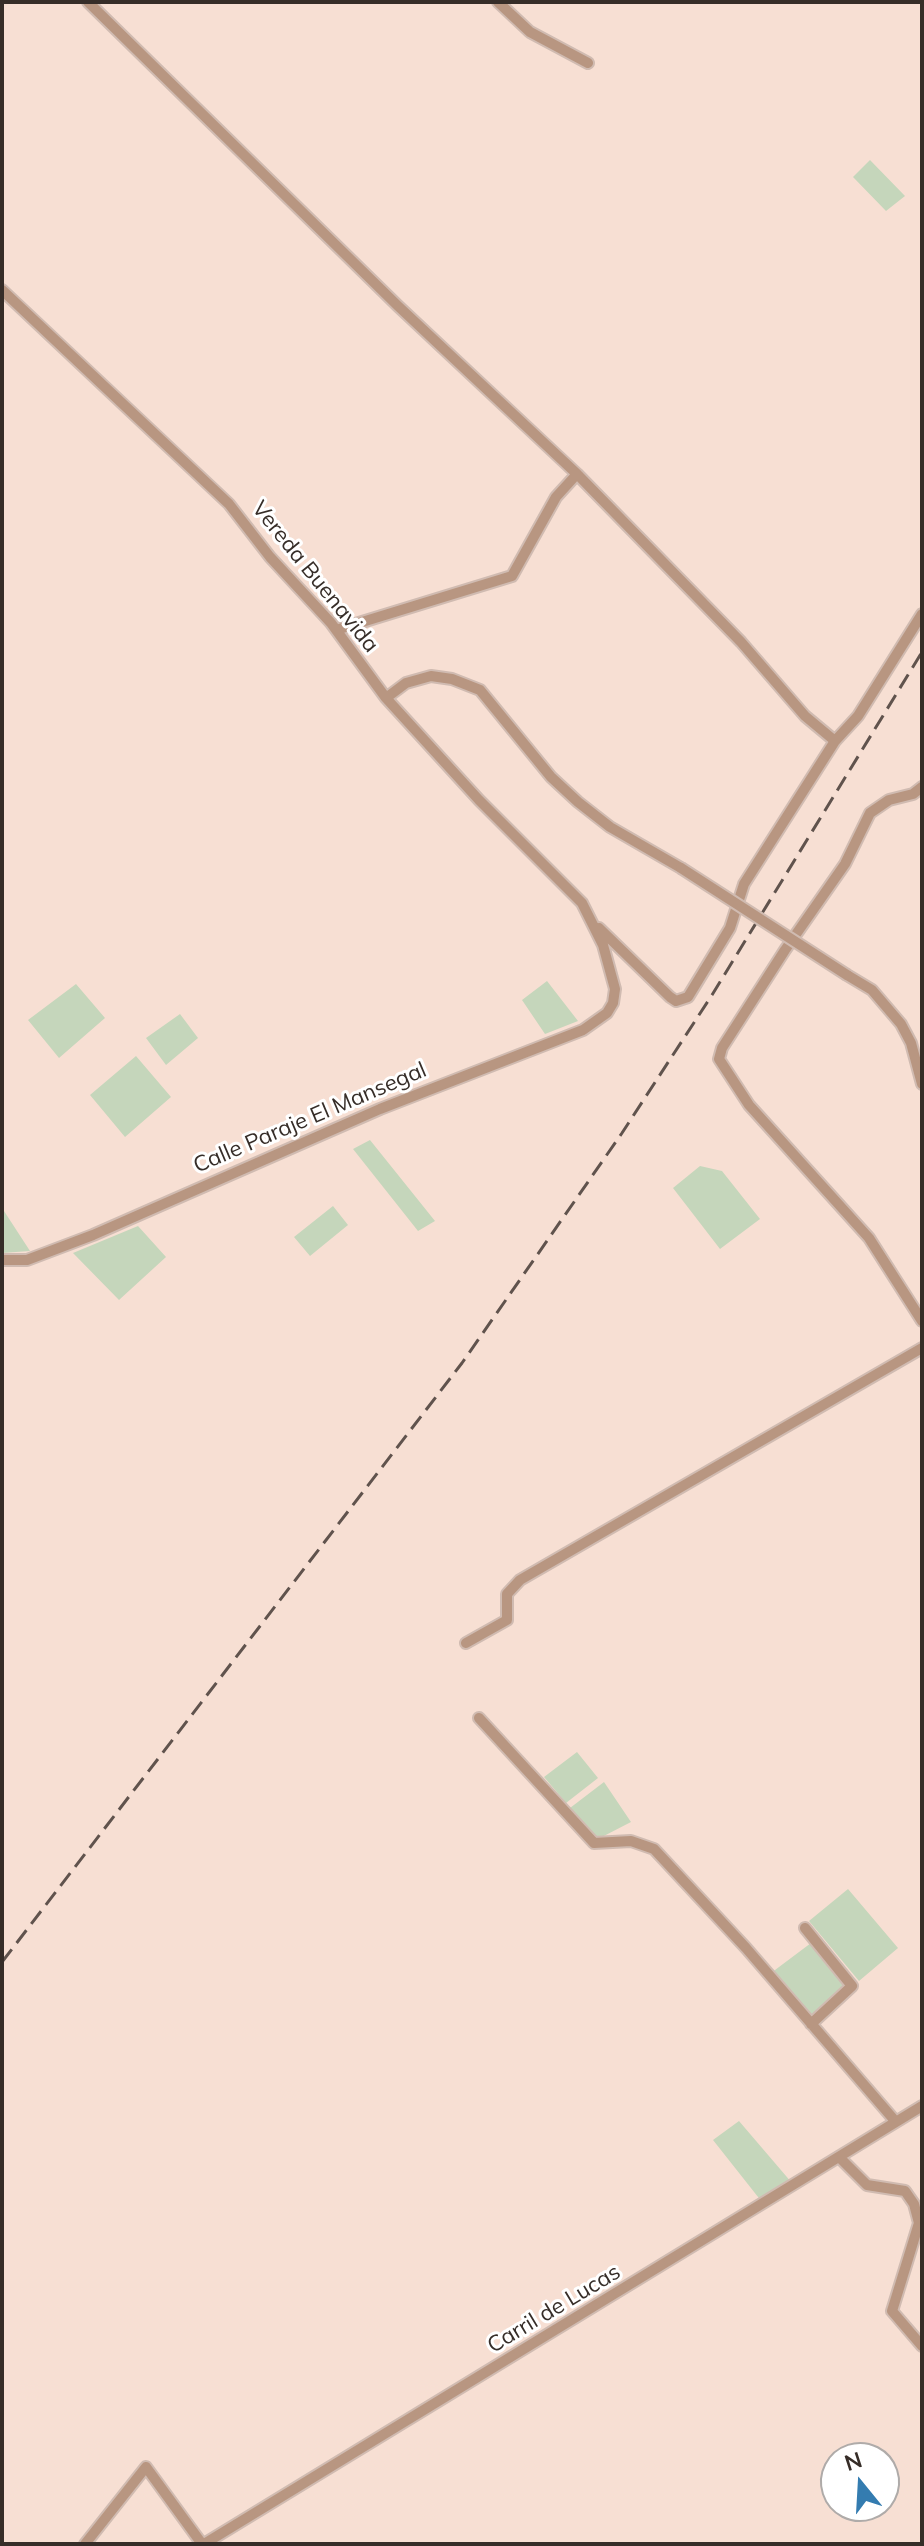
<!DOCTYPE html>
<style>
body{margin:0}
#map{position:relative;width:924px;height:2546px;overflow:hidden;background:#f7dfd3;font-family:Mulish,sans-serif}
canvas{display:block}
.frame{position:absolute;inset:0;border:4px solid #362d28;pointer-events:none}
.north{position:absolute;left:820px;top:2442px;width:80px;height:80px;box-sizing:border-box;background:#fff;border:2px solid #afaba9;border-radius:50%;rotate:342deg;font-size:22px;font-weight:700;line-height:32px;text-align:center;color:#362d28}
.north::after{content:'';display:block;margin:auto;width:28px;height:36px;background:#347cb0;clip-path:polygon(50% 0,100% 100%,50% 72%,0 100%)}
</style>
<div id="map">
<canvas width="924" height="2546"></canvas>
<div class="frame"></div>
<div class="north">N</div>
</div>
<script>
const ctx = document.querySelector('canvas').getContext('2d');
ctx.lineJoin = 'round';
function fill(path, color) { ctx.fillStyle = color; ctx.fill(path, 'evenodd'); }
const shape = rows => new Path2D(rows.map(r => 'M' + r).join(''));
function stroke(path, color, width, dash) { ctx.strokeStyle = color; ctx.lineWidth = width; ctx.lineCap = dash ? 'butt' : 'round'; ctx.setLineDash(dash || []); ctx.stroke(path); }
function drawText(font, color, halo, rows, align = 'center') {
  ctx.font = font + ' Mulish,sans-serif'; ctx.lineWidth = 6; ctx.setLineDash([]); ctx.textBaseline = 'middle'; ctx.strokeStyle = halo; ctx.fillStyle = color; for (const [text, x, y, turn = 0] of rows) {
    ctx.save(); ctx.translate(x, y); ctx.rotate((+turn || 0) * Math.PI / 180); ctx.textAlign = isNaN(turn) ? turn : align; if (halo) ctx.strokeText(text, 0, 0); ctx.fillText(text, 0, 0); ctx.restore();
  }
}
fill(shape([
 [870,160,905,196,886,211,853,177],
 [547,981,578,1021,545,1034,522,1000],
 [76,984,105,1018,59,1058,28,1020],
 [180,1014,198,1038,166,1065,146,1038],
 [136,1056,171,1097,125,1137,90,1095],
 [370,1140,435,1221,418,1231,353,1149],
 [700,1166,722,1171,760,1219,720,1249,673,1188],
 [333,1206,348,1225,310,1256,294,1237],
 [4,1211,30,1251,2,1253],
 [138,1226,166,1257,119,1300,73,1253],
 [577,1752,598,1778,566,1803,544,1777],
 [604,1782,631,1822,598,1839,570,1808],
 [848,1889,898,1948,859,1981,809,1921],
 [811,1943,849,1987,812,2020,771,1973],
 [739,2121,792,2183,762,2202,713,2140]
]), '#c5d6bb');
const minor = shape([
 [88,2,398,306,577,474,556,497,512,576,336,630],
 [498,2,530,32,588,63],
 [2,290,229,504,270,557,331,623,386,698,479,800,582,903,603,945,615,989,613,1003,607,1013,583,1030,380,1109,93,1235,27,1260,2,1260],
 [577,474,741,642,805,716,835,741,858,716,922,614],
 [386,698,406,683,431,676,452,679,480,690,551,777,578,802,610,827,681,868],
 [922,787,913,794,889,800,870,813,845,864,785,950,722,1048,719,1059,749,1105,869,1238,922,1321],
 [599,928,670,997,676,1001,688,997,730,928,744,884,835,741],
 [847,975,872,990,901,1024,911,1043,922,1084],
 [466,1643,507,1620,507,1594,520,1580,922,1348],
 [479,1718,594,1843,631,1841,654,1849,746,1948,896,2122],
 [805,1928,852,1986,811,2024],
 [839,2157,867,2185,905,2191,914,2204,919,2223,892,2311,922,2346],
 [85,2544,146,2467,202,2544],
 [204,2544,922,2106]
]);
stroke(minor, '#d0bbb1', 14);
stroke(minor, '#b89681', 10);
stroke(shape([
 [2,1962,462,1363,622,1133,712,995,922,652]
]), '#60534d', 3, [16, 8]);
const minorBridge = shape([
 [681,868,847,975]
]);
stroke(minorBridge, '#d0bbb1', 14, []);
stroke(minorBridge, '#b89681', 10);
drawText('22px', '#362d28', '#fff', [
 ["Vereda Buenavida",315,577,51],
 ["Calle Paraje El Mansegal",310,1118,-23],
 ["Carril de Lucas",554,2309,-31]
]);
</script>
